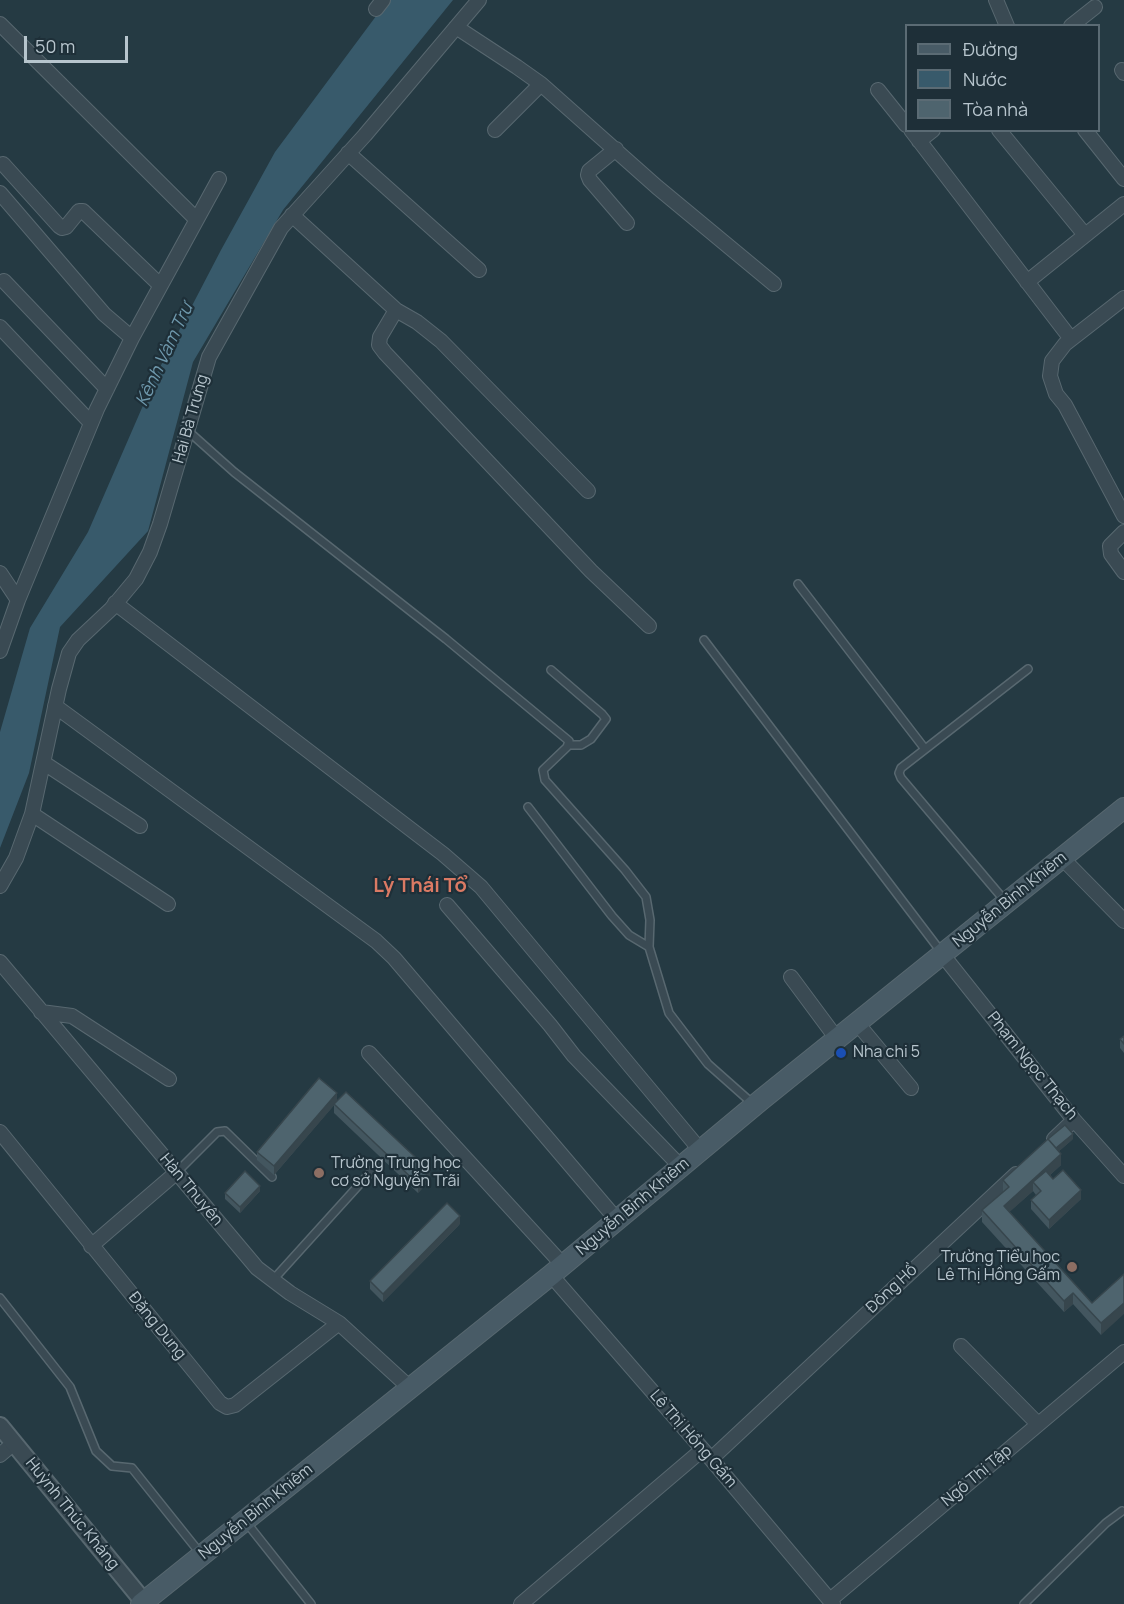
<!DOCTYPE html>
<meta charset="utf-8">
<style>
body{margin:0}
#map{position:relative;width:1124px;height:1604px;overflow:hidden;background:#253a43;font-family:Manrope,sans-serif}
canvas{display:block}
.legend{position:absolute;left:905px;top:24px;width:195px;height:108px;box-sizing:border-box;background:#1e2f38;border:2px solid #5b6b74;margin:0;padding:8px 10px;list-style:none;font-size:18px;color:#b7c5cd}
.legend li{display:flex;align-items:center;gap:12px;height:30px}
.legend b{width:30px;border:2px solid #5b6b74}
.scale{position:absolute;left:24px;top:36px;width:104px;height:27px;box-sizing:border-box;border:3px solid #b7c5cd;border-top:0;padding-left:8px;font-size:18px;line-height:21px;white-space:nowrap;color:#b7c5cd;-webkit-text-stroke:4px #1e2f38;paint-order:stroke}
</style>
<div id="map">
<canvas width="1124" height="1604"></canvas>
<ul class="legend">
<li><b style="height:8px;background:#485b66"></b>Đường</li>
<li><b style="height:16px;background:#385a6b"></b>Nước</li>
<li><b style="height:16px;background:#4e646e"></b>Tòa nhà</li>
</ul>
<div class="scale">50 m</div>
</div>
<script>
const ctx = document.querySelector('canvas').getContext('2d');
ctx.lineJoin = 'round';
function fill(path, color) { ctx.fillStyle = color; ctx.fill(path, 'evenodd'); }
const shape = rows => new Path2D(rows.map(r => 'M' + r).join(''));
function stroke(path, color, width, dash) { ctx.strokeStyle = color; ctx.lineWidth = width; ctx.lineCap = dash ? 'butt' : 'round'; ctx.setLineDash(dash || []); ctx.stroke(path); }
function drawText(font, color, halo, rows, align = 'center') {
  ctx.font = font + ' Manrope,sans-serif'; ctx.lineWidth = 4.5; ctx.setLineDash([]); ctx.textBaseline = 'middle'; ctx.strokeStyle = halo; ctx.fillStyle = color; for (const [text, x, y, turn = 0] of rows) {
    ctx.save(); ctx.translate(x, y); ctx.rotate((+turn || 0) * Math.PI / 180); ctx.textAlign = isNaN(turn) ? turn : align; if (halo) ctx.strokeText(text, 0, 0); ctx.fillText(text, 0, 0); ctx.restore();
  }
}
fill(shape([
 [388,0,453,0,283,210,193,362,148,531,60,627,29,773,0,848,0,732,30,628,88,532,158,371,221,250,275,152]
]), '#385a6b');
const service = shape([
 [187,430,234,472,446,639,569,741,567,747,543,770,545,780,625,870,646,897,650,920,649,947,669,1013,708,1064,752,1103],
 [798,584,925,749],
 [704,640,942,953],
 [551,670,602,714,606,719,591,739,581,745,569,745],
 [528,807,612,916,629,935,649,947],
 [1005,901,901,778,899,773,901,768,1028,669],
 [177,1172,217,1132,225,1131,272,1177],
 [272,1281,377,1165],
 [0,1298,70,1387,96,1451,112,1466,132,1468,200,1553],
 [246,1522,311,1604],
 [1024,1604,1106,1523,1122,1511]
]);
const minor = shape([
 [996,0,1007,26],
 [376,9,383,0],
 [0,24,196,219],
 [1071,26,1095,7],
 [456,27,517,67,541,84,657,187,774,284],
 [1122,70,1124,73],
 [878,90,906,125],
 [495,130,541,84],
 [911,130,1071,339],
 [999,130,1085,235],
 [1085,130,1124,179],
 [919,141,933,130],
 [616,149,589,171,588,175,590,180,627,223],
 [348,153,479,270],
 [3,164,59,226,62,228,66,227,79,211,83,211,160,285],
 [0,193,104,314,132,338],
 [292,215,396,310,417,322,441,341,588,491],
 [4,281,107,389],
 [1027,282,1124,204],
 [1124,298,1065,344,1052,361,1050,376,1056,394,1065,405,1124,516],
 [396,310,380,337,379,345,385,353,591,571,649,626],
 [0,327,91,423],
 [1124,532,1110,546,1111,554,1124,572],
 [0,573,18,600],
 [115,603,443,854,481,887,701,1151],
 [0,651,18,600,97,409,132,338,219,179],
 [55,706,376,941,394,958,617,1220],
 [44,763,140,826],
 [32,814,168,904],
 [1062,858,1124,921],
 [0,886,16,858,32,814,59,689,69,653,78,640,111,609,136,579,150,552,160,524,209,357,281,228,365,135,479,0],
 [447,905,550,1025,574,1056,681,1167],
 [942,954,1074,1120,1124,1176],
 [0,962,257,1268,290,1293,339,1323,410,1388],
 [791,977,837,1039],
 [41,1012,72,1016,169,1079],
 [857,1023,911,1088],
 [369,1053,563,1265],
 [0,1132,220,1403,227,1407,235,1405,339,1323],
 [1054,1139,1074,1120],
 [91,1246,177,1172],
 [551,1275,711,1459,833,1604],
 [961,1346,1038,1424],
 [0,1455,14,1443],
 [711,1459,1016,1174],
 [830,1600,1124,1352],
 [521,1604,702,1450]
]);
const tertiary = shape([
 [0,1426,144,1602]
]);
const secondary = shape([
 [141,1604,551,1275,761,1100,1124,808]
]);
stroke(service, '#586870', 10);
stroke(minor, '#586870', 16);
stroke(tertiary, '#586870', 20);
stroke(secondary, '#586870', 22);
stroke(service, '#3a4a53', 7);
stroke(minor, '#3a4a53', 14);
stroke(tertiary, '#3a4a53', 16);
stroke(secondary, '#485b66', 20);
fill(shape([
 [1124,1036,1124,1053,1120,1048,1120,1039],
 [337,1101,430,1180,418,1193,334,1113,334,1105,274,1175,257,1160,257,1152],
 [1073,1139,1059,1151,1061,1165,1050,1175,1053,1179,1081,1199,1049,1229,1031,1209,1031,1200,1036,1195,1033,1191,1009,1212,1092,1303,1124,1274,1101,1335,1073,1304,1064,1312,982,1222,982,1210,1003,1192,1003,1180],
 [260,1191,240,1213,225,1199,225,1193],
 [460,1224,383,1302,370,1289,370,1281]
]), '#43565f');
fill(shape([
 [337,1093,337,1102,274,1175,274,1166],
 [1073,1134,1073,1139,1056,1154,1056,1148],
 [1061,1154,1061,1165,1037,1187,1033,1182,1033,1191,1004,1217,1004,1206],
 [430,1171,430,1180,418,1193,418,1184],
 [260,1186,260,1191,240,1213,240,1207],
 [1081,1190,1081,1199,1049,1229,1049,1220],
 [460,1216,460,1224,383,1302,383,1294],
 [1073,1293,1073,1304,1064,1312,1064,1301],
 [1124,1303,1124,1314,1101,1335,1101,1323]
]), '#37464d');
const building = shape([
 [1124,1036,1124,1044,1120,1039,1124,1036],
 [319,1078,337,1093,274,1166,257,1152,319,1078],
 [346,1092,430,1171,418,1184,334,1104,346,1092],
 [1065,1125,1073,1134,1056,1148,1048,1139,1065,1125],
 [1048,1139,1061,1154,1004,1206,1092,1303,1124,1274,1124,1303,1101,1323,1073,1293,1064,1301,982,1210,1009,1187,1003,1180,1048,1139],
 [1063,1170,1081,1190,1049,1220,1031,1200,1041,1191,1033,1182,1046,1171,1053,1179,1063,1170],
 [245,1171,260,1186,240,1207,225,1193,245,1171],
 [447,1203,460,1216,383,1294,370,1281,447,1203]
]);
fill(building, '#4e646e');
stroke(building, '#37464d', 1.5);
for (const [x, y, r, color] of [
 [841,1053,6,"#1a4fb4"],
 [319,1173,6,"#8d6e63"],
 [1072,1267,6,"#8d6e63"]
]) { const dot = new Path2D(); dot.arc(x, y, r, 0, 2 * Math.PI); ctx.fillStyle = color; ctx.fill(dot); stroke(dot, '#1e2f38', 2); }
drawText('16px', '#b7c5cd', '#1e2f38', [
 ["Hai Bà Trưng",191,419,-74],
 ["Nguyễn Bỉnh Khiêm",1010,900,-39],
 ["Phạm Ngọc Thạch",1032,1066,51],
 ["Hàn Thuyên",191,1190,50],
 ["Nguyễn Bỉnh Khiêm",633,1207,-40],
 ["Đông Hồ",892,1289,-43],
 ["Đặng Dung",157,1326,51],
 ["Lê Thị Hồng Gấm",693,1439,49],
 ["Ngô Thị Tập",977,1476,-40],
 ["Nguyễn Bỉnh Khiêm",256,1512,-39],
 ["Huỳnh Thúc Kháng",72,1514,51]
]);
drawText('16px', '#b7c5cd', '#1e2f38', [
 ["Nha chi 5",853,1053],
 ["Trường Trung học",331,1164],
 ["cơ sở Nguyễn Trãi",331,1182],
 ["Trường Tiểu học",1060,1258,"right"],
 ["Lê Thị Hồng Gấm",1060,1276,"right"]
], 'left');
drawText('italic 18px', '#6f99ad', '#1e2f38', [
 ["Kênh Vàm Trư",165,355,-65]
]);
drawText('bold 20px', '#db7a64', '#1e2f38', [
 ["Lý Thái Tổ",420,886]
]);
</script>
